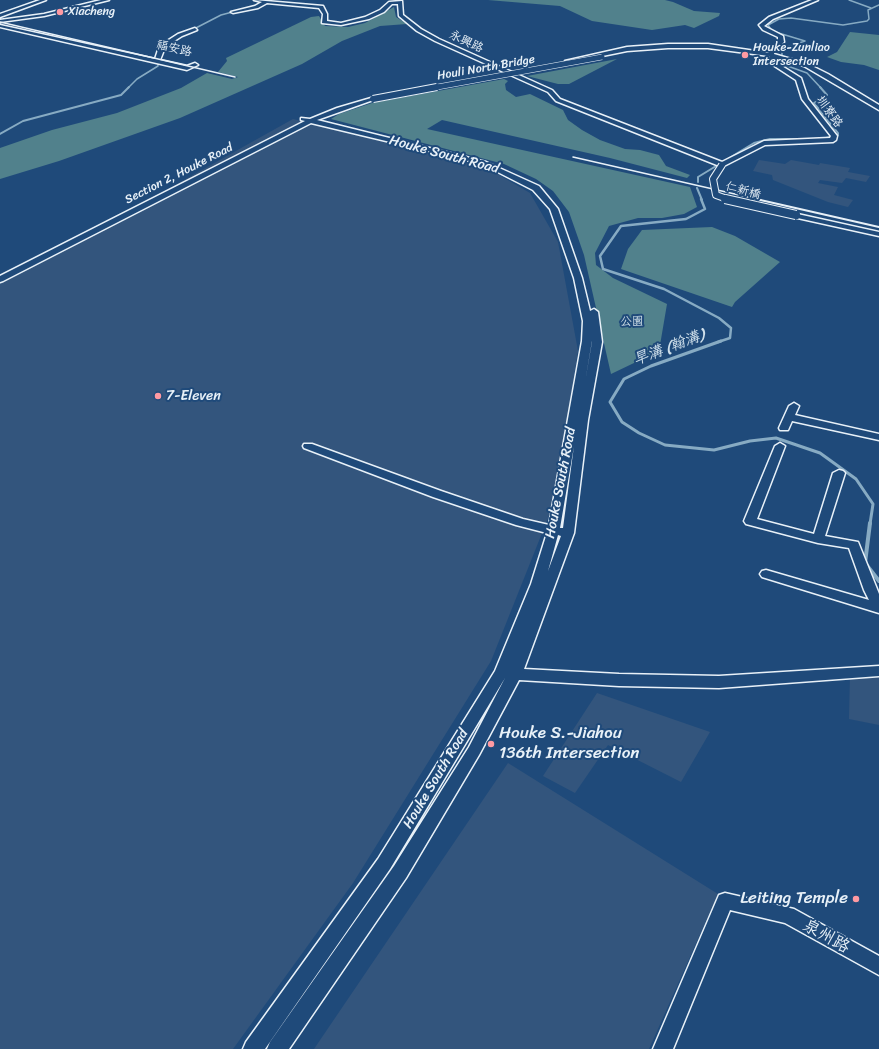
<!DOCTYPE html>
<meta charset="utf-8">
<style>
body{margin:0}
canvas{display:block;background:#1f4a7a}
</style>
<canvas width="879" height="1049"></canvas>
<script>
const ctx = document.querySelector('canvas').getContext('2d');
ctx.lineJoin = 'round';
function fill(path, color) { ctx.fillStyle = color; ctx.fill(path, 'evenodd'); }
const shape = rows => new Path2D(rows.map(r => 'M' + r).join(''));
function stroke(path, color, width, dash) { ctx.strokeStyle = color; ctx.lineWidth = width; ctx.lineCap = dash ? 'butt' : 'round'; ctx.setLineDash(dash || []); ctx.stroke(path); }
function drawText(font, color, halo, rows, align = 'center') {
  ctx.font = font + ' Sriracha,"LXGW WenKai TC",sans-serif'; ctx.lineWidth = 4; ctx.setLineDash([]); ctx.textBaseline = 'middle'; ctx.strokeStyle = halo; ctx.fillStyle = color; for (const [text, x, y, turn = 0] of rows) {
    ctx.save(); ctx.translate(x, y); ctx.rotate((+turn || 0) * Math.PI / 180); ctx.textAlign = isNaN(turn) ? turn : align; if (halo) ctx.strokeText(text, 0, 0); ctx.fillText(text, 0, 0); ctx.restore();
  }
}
fill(shape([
 [293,119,487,168,530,193,558,242,578,351,554,503,491,661,353,883,233,1049,0,1049,0,283],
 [759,160,785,164,791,160,819,165,820,163,850,168,848,172,870,176,866,182,846,178,842,183,820,180,818,183,838,187,834,195,853,200,848,207,828,202,773,180,772,175,753,171],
 [879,673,879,725,849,719,850,676],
 [597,693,710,732,681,782,608,745,575,793,543,776],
 [508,763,718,894,649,1049,314,1049]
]), '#33557d');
fill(shape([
 [488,0,665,0,673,2,694,11,720,13,719,16,694,28,685,25,652,30,592,21,560,6],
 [394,7,396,17,407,24,380,26,342,41,302,64,180,118,59,161,0,179,0,148,52,130,117,113,181,88,207,73,232,79,238,77,218,72,227,61,226,58,311,17,319,16,325,26,348,27,365,23],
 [850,32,879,35,879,70,864,65,841,62,827,57,837,52],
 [617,59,569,84,558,84,527,76],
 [504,79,508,81,505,84,506,90,516,97,530,94,563,110,568,120,582,130,600,140,625,149,640,150,659,155,666,166,690,175,687,178,610,158,442,120,427,129,690,187,697,207,684,214,662,218,638,218,609,226,595,253,596,265,613,278,667,304,659,351,611,374,584,255,569,212,553,191,536,179,504,164,331,119,339,114,372,103],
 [712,227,735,236,780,262,735,302,732,307,621,269,628,249,642,230]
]), '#51818c');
stroke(shape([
 [849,0,871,8],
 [192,30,221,15,240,10],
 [128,88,137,79,158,66,158,49,174,36,180,34],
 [821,88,807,73,782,64,782,52,784,48,805,41,772,31,768,25,779,19,791,18,843,25,867,21,869,19,868,10,879,5]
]), '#87abc3', 1.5);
stroke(shape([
 [820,87,827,95,814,103,838,133,838,135,821,139],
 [0,134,23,121,121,95,129,87],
 [698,182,698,177,754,143,770,139,804,139],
 [697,188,702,200]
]), '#87abc3', 2);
stroke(shape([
 [701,199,705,209,686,219,621,226,600,256,603,269,664,289,719,318,731,328,730,338,718,342]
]), '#87abc3', 2.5);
stroke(shape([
 [721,341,651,366,624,379,610,402,622,422,639,433,665,445,714,450,750,441,776,438,820,453,856,479,873,504,870,524]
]), '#87abc3', 3);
stroke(shape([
 [870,523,865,563,879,581]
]), '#87abc3', 4);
const minor = shape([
 [40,0,46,0,0,17,0,14,40,0],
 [101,0,109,0,44,16,0,22,0,20,44,14,101,0],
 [254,0,323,6,327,14,327,21,341,23,365,17,380,10,389,2,402,1,403,15,421,29,439,39,552,90,560,99,722,162,764,141,830,138,831,136,802,99,796,80,773,65,769,56,708,48,668,48,627,51,568,63,565,61,627,47,668,44,708,44,769,53,770,48,778,42,778,37,763,30,759,25,769,17,812,0,818,0,773,19,764,26,783,36,784,42,775,50,774,54,808,64,828,74,879,105,879,110,804,66,775,58,777,63,801,78,808,99,837,136,836,140,833,142,765,145,722,167,556,101,548,92,435,41,417,31,399,16,398,4,392,4,384,12,369,19,341,25,322,23,323,14,319,8,267,3,258,8,233,13,231,12,255,6,262,2,254,0],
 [0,25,155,59,158,50,164,43,178,34,195,28,197,30,182,36,168,45,164,50,160,60,187,66,195,63,198,65,187,70,0,27,0,25],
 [371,98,376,99,317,120,486,162,539,186,558,209,582,278,590,311,594,309,598,312,602,342,588,420,574,533,524,669,619,674,719,676,879,666,879,676,719,688,619,686,519,680,479,755,406,878,289,1049,267,1049,270,1042,394,866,469,747,505,678,390,869,265,1049,243,1049,246,1042,378,859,495,671,531,584,547,533,516,525,433,497,304,448,303,446,304,444,312,444,441,491,523,519,549,525,582,341,583,321,574,278,550,209,533,190,482,164,311,123,3,281,0,282,0,276,305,121,301,120,301,118,310,119,337,108,371,98],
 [592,337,592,342,585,382,592,341,592,337],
 [574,446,563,528,560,528,574,446],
 [558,535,561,536,548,571,558,535],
 [793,213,879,232,879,236,793,217,793,213],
 [794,403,799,406,795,415,879,434,879,440,792,421,788,430,780,430,779,428,789,406,794,403],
 [780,443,785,446,757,519,814,534,833,473,839,470,843,471,845,473,825,536,858,542,879,594,879,613,762,577,760,574,762,571,766,570,869,600,864,590,849,548,818,543,746,524,744,521,775,446,780,443],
 [725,893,794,909,879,956,879,975,785,923,730,910,673,1049,653,1049,719,895,725,893]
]);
stroke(minor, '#e8f1f8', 3);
fill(minor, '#1f4a7a');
stroke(shape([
 [0,22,235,77],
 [573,157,761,200]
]), '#e8f1f8', 1.5);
stroke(shape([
 [756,199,879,227]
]), '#e8f1f8', 2);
const minorBridgeFar2 = shape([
 [432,88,602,57]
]);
const minorBridgeFar1 = shape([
 [373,99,437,87],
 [722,165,713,179,716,195,730,200]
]);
const minorBridge = shape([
 [725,199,796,215]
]);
stroke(minorBridgeFar2, '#e8f1f8', 6, []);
stroke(minorBridgeFar1, '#e8f1f8', 8, []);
stroke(minorBridge, '#e8f1f8', 10, []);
stroke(minorBridgeFar2, '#1f4a7a', 5);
stroke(minorBridgeFar1, '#1f4a7a', 6);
stroke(minorBridge, '#1f4a7a', 8);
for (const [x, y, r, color] of [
 [60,12,4,"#ff9aa2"],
 [745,55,4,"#ff9aa2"],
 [158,396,4,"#ff9aa2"],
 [491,744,4,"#ff9aa2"],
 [856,899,4,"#ff9aa2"]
]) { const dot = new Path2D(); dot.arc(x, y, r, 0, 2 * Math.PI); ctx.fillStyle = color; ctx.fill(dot); stroke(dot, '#1f4a7a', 1.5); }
drawText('12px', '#e8f1f8', '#1f4a7a', [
 ["Xiacheng",68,12],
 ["Houke-Zunliao",753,48],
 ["Intersection",753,62]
], 'left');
drawText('12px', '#e8f1f8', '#1f4a7a', [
 ["永興路",466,42,25],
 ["福安路",174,49,13],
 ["Houli North Bridge",486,68,-10],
 ["圳寮路",829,112,54],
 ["Section 2, Houke Road",179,174,-27],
 ["仁新橋",743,191,15]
]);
drawText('12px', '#d1e0e8', '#1f4a7a', [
 ["公園",632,322]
]);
drawText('14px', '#e8f1f8', '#1f4a7a', [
 ["Houke South Road",444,155,15],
 ["Houke South Road",561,483,-79],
 ["Houke South Road",436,779,-59]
]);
drawText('14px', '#e8f1f8', '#1f4a7a', [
 ["7-Eleven",166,396]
], 'left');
drawText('italic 15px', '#d0e0eb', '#1f4a7a', [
 ["旱溝 (翰溝)",669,348,-21]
]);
drawText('17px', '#e8f1f8', '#1f4a7a', [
 ["Houke S.-Jiahou",499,734],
 ["136th Intersection",499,754],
 ["Leiting Temple",848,899,"right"]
], 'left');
drawText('17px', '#e8f1f8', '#1f4a7a', [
 ["泉州路",826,937,29]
]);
</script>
